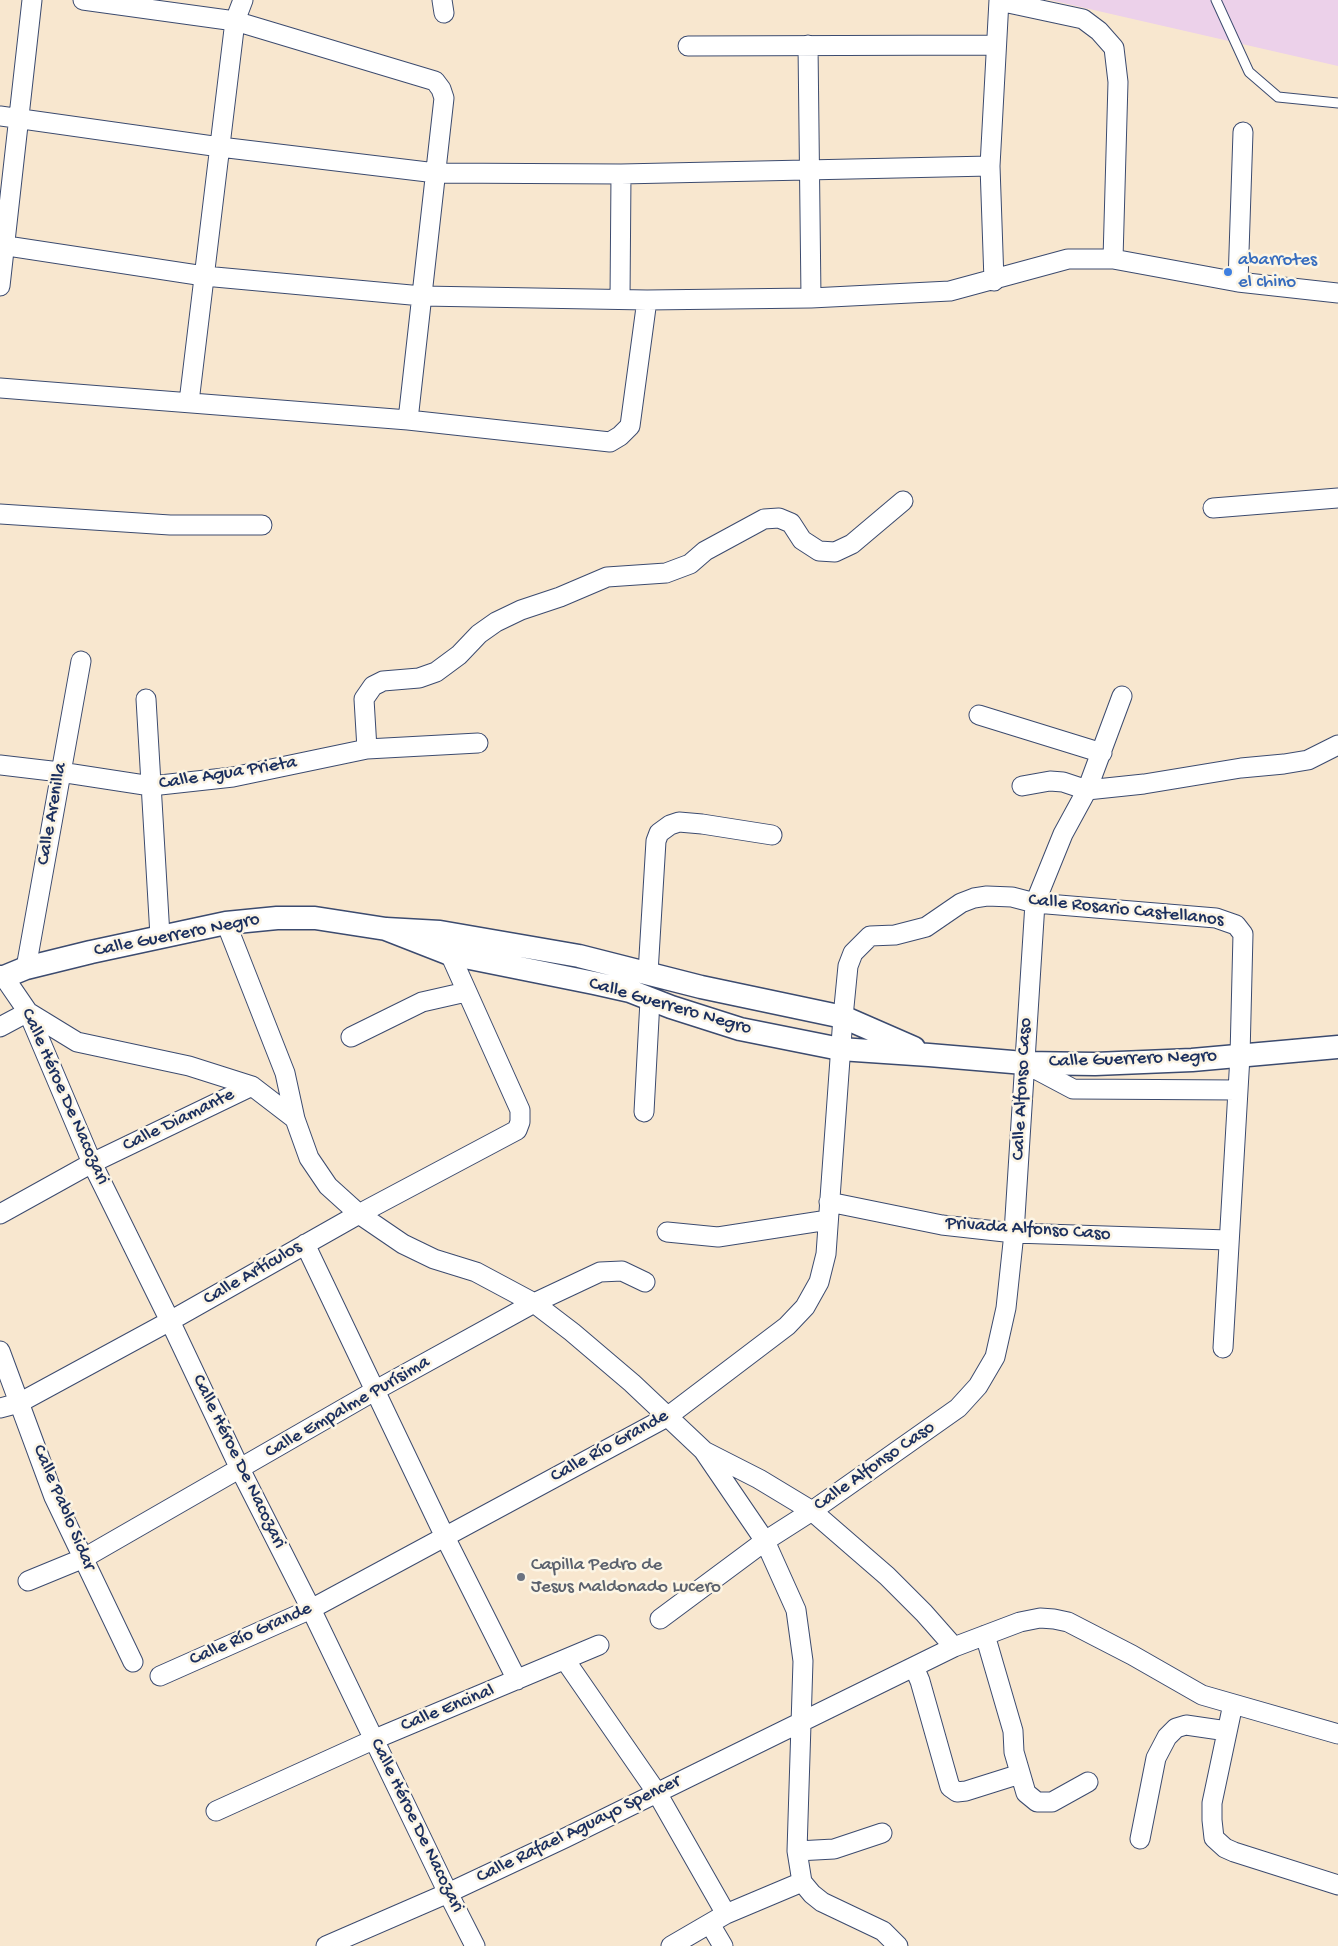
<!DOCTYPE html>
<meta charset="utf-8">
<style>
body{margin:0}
canvas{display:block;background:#f8e7cf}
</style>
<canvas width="1338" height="1946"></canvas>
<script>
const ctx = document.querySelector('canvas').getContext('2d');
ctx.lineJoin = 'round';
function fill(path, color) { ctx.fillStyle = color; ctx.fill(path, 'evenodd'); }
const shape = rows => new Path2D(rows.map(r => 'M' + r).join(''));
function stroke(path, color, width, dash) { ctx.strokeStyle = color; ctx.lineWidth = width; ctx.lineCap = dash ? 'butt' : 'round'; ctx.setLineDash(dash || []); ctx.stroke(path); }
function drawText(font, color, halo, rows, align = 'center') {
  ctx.font = font + ' "Gochi Hand",sans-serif'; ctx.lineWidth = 5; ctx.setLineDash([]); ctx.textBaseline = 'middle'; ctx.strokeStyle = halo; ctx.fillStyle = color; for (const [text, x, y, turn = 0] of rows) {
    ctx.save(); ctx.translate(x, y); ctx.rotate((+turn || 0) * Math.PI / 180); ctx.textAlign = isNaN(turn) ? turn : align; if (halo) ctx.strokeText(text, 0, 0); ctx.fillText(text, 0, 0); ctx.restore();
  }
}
fill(shape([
 [1050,0,1338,0,1338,66]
]), '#ecd1ea');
const service = shape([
 [1216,0,1249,72,1278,97,1338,103]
]);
const minor = shape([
 [83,0,235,21,435,81,441,89,444,98,408,420],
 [442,0,444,13],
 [999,1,1083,19,1099,31,1114,48,1118,82,1113,259],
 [808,45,811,298],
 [688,46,996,45],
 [0,116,220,147,436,173,621,174,990,166],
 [0,245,204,276,422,296,647,300,811,298,950,291,1068,259,1113,259,1238,282,1338,293],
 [994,281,990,166,999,0],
 [1238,282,1243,132],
 [0,286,32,0],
 [620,299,621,174],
 [0,388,408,420,610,442,620,436,630,426,647,300],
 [189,402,235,21,243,0],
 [1213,508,1338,498],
 [0,514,170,525,262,525],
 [146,699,160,936],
 [979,715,1102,753],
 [367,749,364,699,373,686,383,681,419,678,436,672,459,655,479,634,496,622,521,610,560,597,607,577,666,573,690,564,705,551,764,519,779,518,791,523,802,540,819,551,835,552,852,544,903,501],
 [0,765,60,772,151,786,233,777,367,749,478,743],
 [1022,786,1050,781,1063,782,1087,790,1122,696],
 [226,923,285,1073,295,1119],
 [26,968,81,661],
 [648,973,656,841,659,833,670,825,679,822,702,824,772,835],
 [4,977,28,1012,92,1163,170,1321,240,1469,311,1609,448,1893,475,1946],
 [28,1012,77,1042,189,1066,252,1086,295,1119,309,1158,328,1186,359,1214,403,1244,434,1259,476,1272,534,1303,572,1332,632,1383,703,1450,765,1541,796,1610,803,1661,797,1851,802,1882,812,1894,822,1902,883,1931,898,1946],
 [0,1027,28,1012],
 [351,1037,422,1002,466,992],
 [1024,1063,1073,1089,1238,1090],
 [644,1112,650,1000],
 [829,1202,942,1225,1014,1233,1228,1240],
 [0,1214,92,1163,252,1086],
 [667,1232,718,1237,828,1220],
 [305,1244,445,1537,517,1680],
 [0,1351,54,1497,133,1662],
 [0,1408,19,1403,170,1321,359,1214,517,1130,520,1122,520,1110,450,954],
 [704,1451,759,1479,812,1511,887,1576,924,1613,954,1647],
 [28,1581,84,1558,376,1390,534,1303,600,1272,622,1271,645,1282],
 [660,1619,765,1541,812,1511,958,1408,978,1386,995,1357,1006,1308,1014,1233,1035,903,1063,834,1087,790,1144,784,1241,768,1284,764,1308,760,1338,745],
 [985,1635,1013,1731,1014,1752,1026,1793,1037,1802,1052,1802,1088,1782],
 [565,1660,657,1793,726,1914],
 [914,1667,920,1681,950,1787,957,1792,966,1791,1020,1774],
 [160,1676,311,1609,667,1417,787,1326,805,1307,819,1282,826,1254,843,1017,848,966,853,953,870,936,895,935,926,927,961,903,974,898,987,896,1012,897,1035,903,1216,918,1236,925,1243,934,1240,1056,1223,1348],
 [1233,1704,1212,1803,1212,1820,1214,1838,1225,1848,1234,1852,1338,1885],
 [216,1811,375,1739,599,1645],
 [1140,1839,1156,1758,1167,1737,1176,1728,1186,1725,1227,1731],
 [797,1851,834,1849,882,1833],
 [710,1924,723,1946],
 [326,1946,448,1893,565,1838,954,1647,1020,1622,1040,1618,1054,1619,1068,1622,1132,1655,1202,1695,1338,1734],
 [671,1946,726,1914,802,1882]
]);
const tertiary = shape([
 [386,929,450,954,594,983,630,991,671,1007,740,1029,840,1049,929,1055,1024,1063,1095,1064,1192,1060,1338,1047],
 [0,977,4,977,26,968,91,952,226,923,277,918,315,918,386,929,440,932,579,956,701,987,843,1017,914,1048]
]);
stroke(service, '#3c4b6f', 11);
stroke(minor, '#3c4b6f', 21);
stroke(tertiary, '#3c4b6f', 25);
stroke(service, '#fff', 9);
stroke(minor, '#fff', 19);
stroke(tertiary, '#fff', 22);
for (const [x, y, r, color] of [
 [1228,272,5,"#3f7fe0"],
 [521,1577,5,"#6b7280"]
]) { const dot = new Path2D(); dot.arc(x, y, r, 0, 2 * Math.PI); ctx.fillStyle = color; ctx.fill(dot); stroke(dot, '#fcf5e5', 2); }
drawText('19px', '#366cbe', '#fcf5e5', [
 ["abarrotes",1238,261],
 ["el chino",1238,283]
], 'left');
drawText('19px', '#1b2f5e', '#fcf5e5', [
 ["Calle Agua Prieta",228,774,-9],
 ["Calle Arenilla",53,814,-80],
 ["Calle Rosario Castellanos",1126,911,6],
 ["Calle Guerrero Negro",177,936,-11],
 ["Calle Guerrero Negro",670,1007,16],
 ["Calle Guerrero Negro",1133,1060,-2],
 ["Calle Alfonso Caso",1023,1089,-87],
 ["Calle Héroe De Nacozari",64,1097,66],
 ["Calle Diamante",179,1121,-26],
 ["Privada Alfonso Caso",1028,1230,4],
 ["Calle Artículos",253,1274,-30],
 ["Calle Empalme Purísima",348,1408,-30],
 ["Calle Río Grande",610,1447,-29],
 ["Calle Héroe De Nacozari",238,1462,64],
 ["Calle Alfonso Caso",875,1467,-35],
 ["Calle Pablo Sidar",63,1508,67],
 ["Calle Río Grande",251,1635,-24],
 ["Calle Encinal",448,1709,-22],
 ["Calle Héroe De Nacozari",416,1826,64],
 ["Calle Rafael Aguayo Spencer",579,1830,-26]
]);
drawText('19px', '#5b616d', '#fcf5e5', [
 ["Capilla Pedro de",531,1566],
 ["Jesus Maldonado Lucero",531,1588]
], 'left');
</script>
